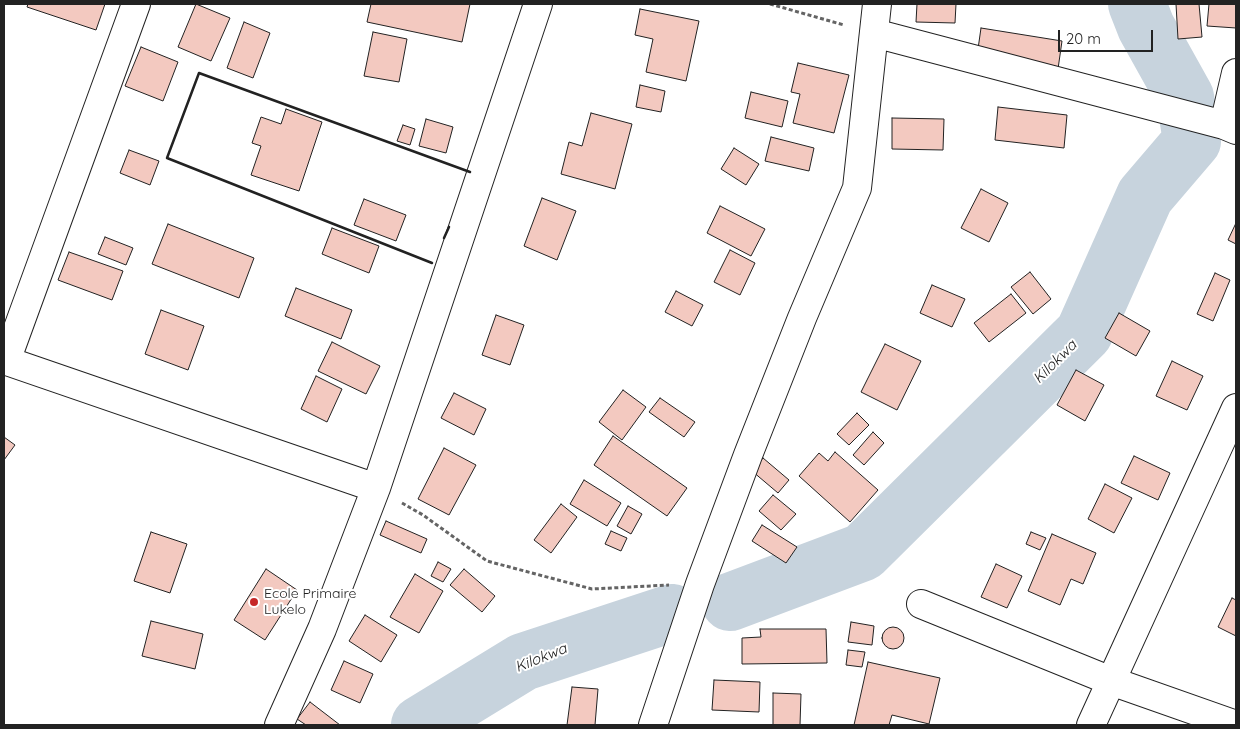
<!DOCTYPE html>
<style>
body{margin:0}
#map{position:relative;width:1240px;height:729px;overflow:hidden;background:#fff;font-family:Quicksand,sans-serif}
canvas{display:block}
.frame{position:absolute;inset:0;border:5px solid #222;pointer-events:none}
.scale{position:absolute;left:1058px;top:30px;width:95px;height:22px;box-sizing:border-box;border:2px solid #222;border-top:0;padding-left:6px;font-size:15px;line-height:18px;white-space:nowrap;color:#222;-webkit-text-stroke:4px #fff;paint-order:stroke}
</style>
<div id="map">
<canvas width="1240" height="729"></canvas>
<div class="frame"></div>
<div class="scale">20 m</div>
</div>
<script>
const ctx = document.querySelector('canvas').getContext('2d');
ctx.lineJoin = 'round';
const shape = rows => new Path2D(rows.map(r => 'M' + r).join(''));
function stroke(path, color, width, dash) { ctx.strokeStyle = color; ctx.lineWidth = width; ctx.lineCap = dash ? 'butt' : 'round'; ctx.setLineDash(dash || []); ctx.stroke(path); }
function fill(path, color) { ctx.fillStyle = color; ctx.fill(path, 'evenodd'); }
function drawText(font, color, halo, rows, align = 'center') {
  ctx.font = font + ' Quicksand,sans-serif'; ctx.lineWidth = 4; ctx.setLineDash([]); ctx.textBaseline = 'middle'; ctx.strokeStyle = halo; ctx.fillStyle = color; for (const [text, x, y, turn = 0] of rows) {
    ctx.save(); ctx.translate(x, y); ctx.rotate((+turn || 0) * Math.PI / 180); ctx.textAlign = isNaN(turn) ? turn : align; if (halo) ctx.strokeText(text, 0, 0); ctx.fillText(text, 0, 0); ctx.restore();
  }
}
stroke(shape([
 [730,602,863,552,1084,333,1145,196,1192,141,1185,97,1146,27,1137,4],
 [420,725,523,662,672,613]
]), '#c7d3dd', 58);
const building = shape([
 [28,4,105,4,96,30,27,7,28,4],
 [196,4,230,18,211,61,178,47,196,4],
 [371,4,470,4,462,42,367,22,371,4],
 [917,4,956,4,955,23,916,22,917,4],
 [1176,4,1199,4,1202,37,1178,39,1176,4],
 [1209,4,1236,4,1236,28,1207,26,1209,4],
 [640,9,699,21,686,81,646,72,653,39,635,35,640,9],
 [244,22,270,33,253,78,227,68,244,22],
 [981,28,1062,41,1058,69,977,56,981,28],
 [373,32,407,39,399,82,364,76,373,32],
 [141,47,178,62,163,101,125,86,141,47],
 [798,63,849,75,834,133,793,123,800,94,791,92,798,63],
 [640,85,665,91,661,112,636,107,640,85],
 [751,92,788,101,782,127,745,118,751,92],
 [998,107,1067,115,1064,148,995,140,998,107],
 [286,109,322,122,299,191,251,175,261,146,252,143,261,117,281,124,286,109],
 [591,113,632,124,615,189,561,174,569,142,582,146,591,113],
 [892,118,944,119,943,150,892,149,892,118],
 [426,119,453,127,446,153,419,146,426,119],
 [403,125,415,129,410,145,397,141,403,125],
 [771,137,814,148,809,171,765,161,771,137],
 [734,148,759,164,746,185,721,169,734,148],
 [129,150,159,161,150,185,120,173,129,150],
 [981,189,1008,203,989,242,961,228,981,189],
 [542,198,576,211,557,260,524,246,542,198],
 [364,199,406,215,396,241,354,225,364,199],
 [720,206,765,229,751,256,707,233,720,206],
 [1236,223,1236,244,1228,240,1236,223],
 [168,224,254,258,239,298,152,264,168,224],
 [332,228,379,246,369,273,322,254,332,228],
 [105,237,133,248,126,265,98,254,105,237],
 [730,250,755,263,740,295,714,282,730,250],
 [69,252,123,271,112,300,58,280,69,252],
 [1030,272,1051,299,1033,314,1011,287,1030,272],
 [1215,273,1230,280,1213,321,1197,314,1215,273],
 [932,285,965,299,952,327,920,313,932,285],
 [296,288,352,310,341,339,285,316,296,288],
 [676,291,703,305,692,326,665,312,676,291],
 [1011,294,1026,313,989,342,974,323,1011,294],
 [161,310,204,326,188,370,145,354,161,310],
 [1119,313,1150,331,1136,356,1105,338,1119,313],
 [496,315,524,325,510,365,482,355,496,315],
 [332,342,380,366,366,394,318,371,332,342],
 [885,344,921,361,897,410,861,392,885,344],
 [1172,361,1203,376,1187,410,1156,396,1172,361],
 [1076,370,1104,385,1085,421,1057,405,1076,370],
 [316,376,342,389,327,422,301,409,316,376],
 [623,390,646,407,622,440,599,422,623,390],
 [454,393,486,409,474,435,441,418,454,393],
 [660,398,695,422,684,437,649,412,660,398],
 [857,413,869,425,849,445,837,434,857,413],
 [873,432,884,443,864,465,853,455,873,432],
 [613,436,687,488,667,516,594,465,613,436],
 [4,437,15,445,4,460,4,437],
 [444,448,476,465,449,515,418,499,444,448],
 [835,452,878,490,850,522,799,476,819,453,828,461,835,452],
 [1134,456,1170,473,1158,500,1121,483,1134,456],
 [763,458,789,480,778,493,752,471,763,458],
 [584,480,621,503,607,526,570,504,584,480],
 [1105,484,1132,498,1114,533,1088,519,1105,484],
 [773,495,796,514,781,530,759,511,773,495],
 [561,504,577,517,551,553,534,540,561,504],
 [628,506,642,514,631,534,617,526,628,506],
 [386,521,427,539,421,553,380,535,386,521],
 [762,525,797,547,786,563,752,541,762,525],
 [611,531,627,538,621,551,605,544,611,531],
 [151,532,187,544,170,593,134,581,151,532],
 [1031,532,1046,538,1040,550,1026,544,1031,532],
 [1052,534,1096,553,1083,584,1071,579,1060,605,1028,591,1052,534],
 [438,562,451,569,443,582,431,576,438,562],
 [996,564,1022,576,1007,608,981,597,996,564],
 [266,569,297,590,265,640,234,620,266,569],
 [464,569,495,596,482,612,450,585,464,569],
 [415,574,443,591,419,633,390,617,415,574],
 [1232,598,1236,600,1236,636,1218,627,1232,598],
 [365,615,397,635,381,662,349,641,365,615],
 [151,621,203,634,195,669,142,656,151,621],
 [851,622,874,626,872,645,848,642,851,622],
 '882 638a11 11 0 1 1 22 0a11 11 0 1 1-22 0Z',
 [760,629,826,629,827,663,742,664,742,638,761,637,760,629],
 [848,650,865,652,862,667,846,665,848,650],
 [344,661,373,674,360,703,331,690,344,661],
 [868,662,940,678,929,724,892,715,889,725,854,725,868,662],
 [714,680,760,682,759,712,712,710,714,680],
 [572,687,598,689,595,725,567,725,572,687],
 [773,693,801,694,800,725,773,725,773,693],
 [310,702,340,725,306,725,297,719,310,702]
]);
fill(building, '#f3c9c0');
stroke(building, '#222', 1);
const minor = shape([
 [874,33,1224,125],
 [1236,73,1224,125,1236,130],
 [4,360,376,488],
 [6,361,136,4],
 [921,604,1111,681,1236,725],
 [279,725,322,629,376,488,538,4],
 [653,725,700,584,748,455,802,318,857,188,877,4]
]);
const tertiary = shape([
 [1091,725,1236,408]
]);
stroke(minor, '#222', 30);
stroke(tertiary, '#222', 30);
stroke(shape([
 [770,4,844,25],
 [402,503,423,515,487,561,592,589,669,585]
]), '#646464', 3, [4, 2.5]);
stroke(minor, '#fff', 28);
stroke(tertiary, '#fff', 28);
stroke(shape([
 [444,238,449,227],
 [432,263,167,158,199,73,470,172]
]), '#222', 2.5);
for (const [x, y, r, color] of [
 [254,602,5,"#c62828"]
]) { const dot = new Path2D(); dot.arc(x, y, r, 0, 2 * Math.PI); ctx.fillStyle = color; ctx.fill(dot); stroke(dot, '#fff', 2); }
drawText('14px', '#222', '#fff', [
 ["Ecole Primaire",264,594],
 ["Lukelo",264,610]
], 'left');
drawText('italic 15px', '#222', '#fff', [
 ["Kilokwa",1055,362,-45],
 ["Kilokwa",541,658,-22]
]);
</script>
